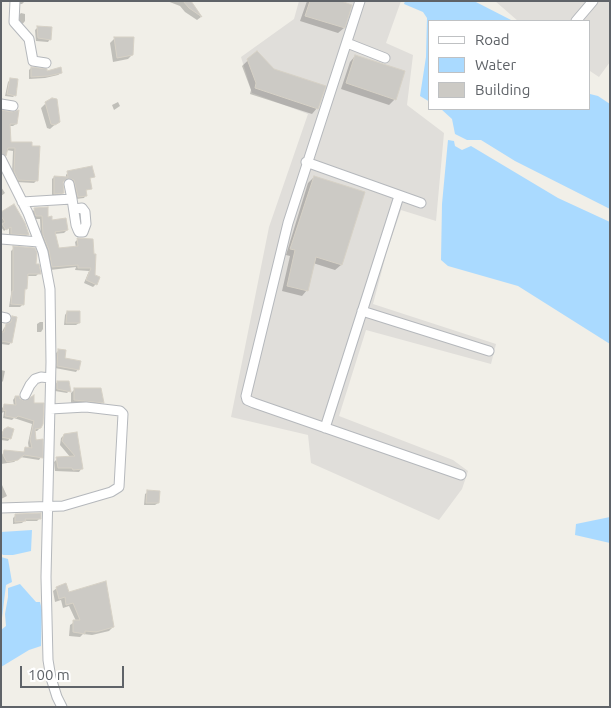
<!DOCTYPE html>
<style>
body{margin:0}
#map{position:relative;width:611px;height:708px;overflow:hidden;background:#f1efe8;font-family:Ubuntu,sans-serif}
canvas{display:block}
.frame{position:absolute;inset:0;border:2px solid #5f6368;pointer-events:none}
.legend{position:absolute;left:428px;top:20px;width:162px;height:90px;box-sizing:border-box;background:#fff;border:1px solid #bfc1c3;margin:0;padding:6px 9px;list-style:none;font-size:15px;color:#5f6368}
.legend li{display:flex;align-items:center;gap:10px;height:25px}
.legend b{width:25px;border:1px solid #bfc1c3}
.scale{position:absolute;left:20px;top:666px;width:104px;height:22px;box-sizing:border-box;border:2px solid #5f6368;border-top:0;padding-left:6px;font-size:15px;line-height:18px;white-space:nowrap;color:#5f6368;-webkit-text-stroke:4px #fff;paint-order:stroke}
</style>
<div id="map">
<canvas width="611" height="708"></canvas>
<div class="frame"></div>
<ul class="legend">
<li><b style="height:6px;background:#fff"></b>Road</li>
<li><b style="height:14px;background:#aadaff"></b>Water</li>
<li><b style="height:14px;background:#cccac5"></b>Building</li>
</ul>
<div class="scale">100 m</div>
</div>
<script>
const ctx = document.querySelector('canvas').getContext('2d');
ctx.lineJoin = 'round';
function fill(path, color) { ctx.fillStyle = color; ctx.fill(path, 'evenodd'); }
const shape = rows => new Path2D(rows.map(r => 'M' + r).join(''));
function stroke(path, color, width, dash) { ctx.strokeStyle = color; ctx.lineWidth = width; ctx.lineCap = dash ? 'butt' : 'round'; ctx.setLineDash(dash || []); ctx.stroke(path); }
fill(shape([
 [299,1,401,1,386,43,413,55,407,105,444,133,436,221,401,210,387,251,373,304,496,344,491,364,366,330,339,416,453,460,468,471,462,489,439,520,311,463,308,435,231,417,269,227,308,114,252,93,241,57,294,19],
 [495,1,610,1,610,62,599,77,590,71,590,21,518,21]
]), '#e0deda');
fill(shape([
 [405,1,474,1,513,21,430,21,430,102,420,96,426,57,427,18,423,12,404,4],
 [590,94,598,96,610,104,610,209,515,161,481,140,467,140,455,134,452,119,441,109,590,109],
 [448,140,454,141,455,146,462,150,471,146,558,198,610,222,610,344,518,286,448,266,441,260,442,204],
 [610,517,610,543,575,535,576,524],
 [32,530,31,551,13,555,3,555,1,553,1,532],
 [1,557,8,559,12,582,6,585,1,626],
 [20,584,36,602,40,602,42,610,41,646,29,650,1,667,1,630,6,626,5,614,8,597,8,588]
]), '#aadaff');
fill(shape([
 [18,1,25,1,22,4,19,4],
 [167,1,188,1,195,7,201,17,197,20,185,12,180,6],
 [307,1,337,1,344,28,338,33,300,21],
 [21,13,25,14,25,21,21,26,18,23,19,15],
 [38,27,50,39,48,42,36,41,35,30],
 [132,38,132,55,128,59,113,62,110,43,114,39],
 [257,52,274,71,317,108,312,114,250,94,251,90,242,66],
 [355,56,395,99,389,105,341,89,350,62],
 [31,68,45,72,61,73,58,75,45,78,29,79,29,70],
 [10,80,15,95,13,97,5,96,8,82],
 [118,102,120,106,114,110,112,105],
 [46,103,59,121,50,129,47,128,41,108],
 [1,112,16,124,13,126,9,126,10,144,31,143,37,180,34,183,16,182,12,174,13,151,6,150,5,155,3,158,1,157],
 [68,172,94,176,89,179,91,188,85,191,86,195,84,198,76,199,72,183,65,180,62,182,63,193,61,195,52,196,52,179,54,177,66,178,66,175],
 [314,177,341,265,335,270,313,263,307,290,302,296,282,291,290,256,286,255,308,183],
 [1,187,5,193,1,196],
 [35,209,51,222,67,230,64,233,54,234,58,250,76,248,75,242,78,239,92,240,94,276,96,284,93,287,84,283,89,271,75,270,76,267,50,270,41,239,40,219,33,219,32,212],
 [1,214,28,235,26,236,9,235,9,227,4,231,1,227,3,224,1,221],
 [14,248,34,266,39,273,36,276,26,276,26,288,23,291,23,304,20,307,9,307,11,294,11,251],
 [67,312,79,323,76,325,64,325,65,315],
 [12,318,11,342,9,345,1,344,1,334,4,328,9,324],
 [40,322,43,322,43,329,41,332,37,332,37,324],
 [59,350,63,359,78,369,76,372,55,368,56,353],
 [1,370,5,371,3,381,1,383],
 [57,382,69,391,67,393,55,391,55,385],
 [74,390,102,402,99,406,71,403,71,393],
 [15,397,33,404,40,428,37,431,34,431,41,457,39,460,20,457,14,462,1,464,1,456,5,451,23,453,26,449,29,449,28,443,32,424,14,418,12,420,3,418,4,412,1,413,2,408,5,405,14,406,13,400],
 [4,430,10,438,8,441,1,440,1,433],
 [64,435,82,468,79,472,55,471,54,462,57,459,71,458,60,445,61,438],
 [2,485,7,496,1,499,1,486],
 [148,492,158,503,155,505,144,505,145,494],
 [16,515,40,518,37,521,24,521,22,523,13,524,13,518],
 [57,588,68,593,113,627,109,631,92,635,83,634,80,637,69,636,70,625,76,621,69,606,63,608,61,600,55,602,53,591]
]), '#0003');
const building = shape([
 [183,1,191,1,202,17,189,8,183,1],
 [310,1,341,1,352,5,345,28,305,16,310,1],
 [37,26,52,27,51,40,38,38,37,26],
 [114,37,134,37,133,55,117,58,114,37],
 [257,51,274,69,326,86,318,109,255,88,256,83,247,59,257,51],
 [355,55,405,71,396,100,346,83,355,55],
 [31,67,47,69,47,71,61,67,62,73,48,76,31,77,31,67],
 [10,78,18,79,16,96,7,94,10,78],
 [52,98,57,99,60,122,55,125,51,124,45,102,52,98],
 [1,110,12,112,19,110,17,124,10,124,11,142,32,142,32,146,40,146,38,181,18,180,14,171,15,148,8,148,6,156,1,153,1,110],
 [92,166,95,177,90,178,92,189,86,190,87,196,78,197,74,180,68,178,63,182,64,193,54,194,54,176,68,177,67,171,92,166],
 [314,176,365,192,342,265,316,257,308,291,287,286,295,250,290,249,314,176],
 [14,204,25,223,29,235,11,234,11,227,6,230,2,224,5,222,1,216,1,212,14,204],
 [48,207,48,217,52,216,52,220,66,218,68,230,55,232,59,248,78,246,77,238,93,239,94,254,96,254,95,275,100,277,97,285,86,280,91,268,78,268,78,265,52,267,49,250,43,235,42,216,36,216,35,213,34,208,48,207],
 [13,246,35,248,37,253,36,264,39,264,41,274,28,274,27,289,25,289,24,305,11,304,12,291,13,291,13,246],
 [67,311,80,311,80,323,66,323,67,311],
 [12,316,17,317,12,343,1,341,1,332,4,332,6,324,11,322,12,316],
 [58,349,66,350,65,358,81,361,79,370,57,366,58,349],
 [57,381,69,381,71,392,57,389,57,381],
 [74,388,101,388,104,403,74,400,74,388],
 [34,395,34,403,44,403,43,424,41,428,35,429,36,440,43,439,43,458,24,455,18,460,7,462,3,455,4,450,24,452,25,447,32,448,30,439,34,421,18,416,16,418,5,416,6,410,3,411,4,404,16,405,15,396,19,396,20,399,25,401,34,395],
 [8,427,14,429,11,439,1,437,4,429,8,427],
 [77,432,83,469,73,470,72,468,58,468,56,457,75,456,62,441,64,434,77,432],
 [147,490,160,491,159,503,146,503,147,490],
 [41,513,41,519,25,519,26,521,15,522,15,514,41,513],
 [106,581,114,627,96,632,85,631,85,634,73,632,73,620,80,620,73,603,66,605,65,597,59,599,56,587,66,583,69,592,106,581]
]);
fill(building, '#cccac5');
stroke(building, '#d6d1c6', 1);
const minor = shape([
 [15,1,14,22,29,39,33,61,46,63],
 [360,1,288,223,246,396,247,400,254,403,461,475],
 [576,21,593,1],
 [347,43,385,58],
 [1,104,13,106],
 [1,159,28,213,43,252,50,289,51,362,46,577,48,660,51,678,57,697,62,707],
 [306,162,421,203],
 [72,199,76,225,78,230,79,232,83,232,86,224,85,212,82,208,74,209],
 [22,202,72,199,69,184],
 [1,239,39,242],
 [362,311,489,351],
 [1,317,6,318],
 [25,395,30,385,35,379,41,377,50,378],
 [325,428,399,196],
 [1,508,63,506,111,492,119,487,123,414,120,411,86,407,50,409]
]);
stroke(minor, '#b5b8bc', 11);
stroke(minor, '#fff', 9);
</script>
